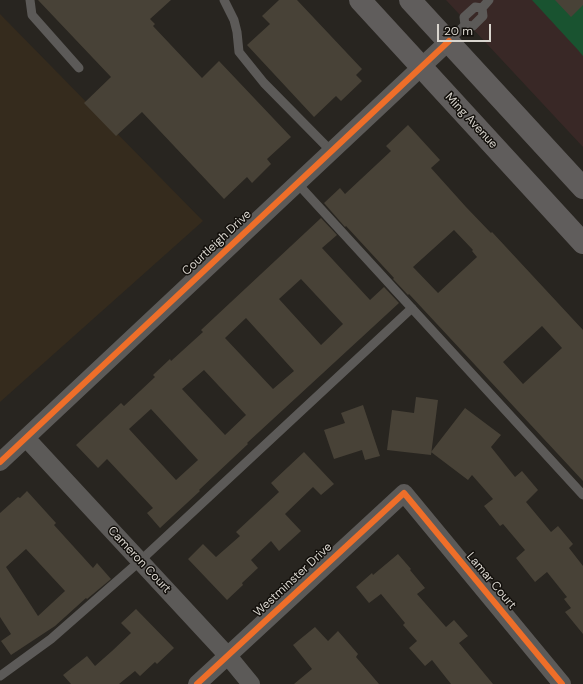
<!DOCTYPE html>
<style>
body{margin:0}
#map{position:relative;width:583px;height:684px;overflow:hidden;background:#282520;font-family:"DM Sans",sans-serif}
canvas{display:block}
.scale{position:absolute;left:437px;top:24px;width:54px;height:18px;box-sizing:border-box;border:2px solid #d9d5ce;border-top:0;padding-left:5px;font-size:12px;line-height:14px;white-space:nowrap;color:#d9d5ce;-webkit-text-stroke:3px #120f0b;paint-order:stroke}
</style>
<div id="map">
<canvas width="583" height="684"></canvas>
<div class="scale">20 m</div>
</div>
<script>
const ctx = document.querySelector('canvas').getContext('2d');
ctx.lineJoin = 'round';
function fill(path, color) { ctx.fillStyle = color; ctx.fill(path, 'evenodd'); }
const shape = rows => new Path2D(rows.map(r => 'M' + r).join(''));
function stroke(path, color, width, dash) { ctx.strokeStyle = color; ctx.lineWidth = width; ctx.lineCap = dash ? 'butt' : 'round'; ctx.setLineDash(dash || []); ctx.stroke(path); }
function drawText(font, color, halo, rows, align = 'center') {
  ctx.font = font + ' "DM Sans",sans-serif'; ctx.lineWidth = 3; ctx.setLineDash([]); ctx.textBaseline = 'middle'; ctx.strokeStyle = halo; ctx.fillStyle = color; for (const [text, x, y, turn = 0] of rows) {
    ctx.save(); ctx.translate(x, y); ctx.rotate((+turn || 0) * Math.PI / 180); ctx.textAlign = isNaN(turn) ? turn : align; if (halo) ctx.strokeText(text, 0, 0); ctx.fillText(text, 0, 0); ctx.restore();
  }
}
fill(shape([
 [446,0,583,0,583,147]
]), '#392826');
fill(shape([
 [0,14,203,221,0,402]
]), '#352b1d');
fill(shape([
 [532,0,583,0,583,56,578,50]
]), '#195330');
fill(shape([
 [38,0,171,0,150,19,155,24,153,26,202,78,219,61,291,137,267,159,271,164,252,183,247,177,224,199,142,112,116,136,84,103,111,77],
 [279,0,297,0,362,69,356,75,362,81,341,101,336,96,314,117,247,45,270,24,262,16],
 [555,0,583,0,583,5,571,17],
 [408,125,440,160,431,168,466,207,491,233,492,232,583,330,583,481,409,294,408,295,393,279,394,278,346,226,345,227,324,203,340,188,345,194,391,151,386,146],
 [454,230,473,250,472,251,477,257,438,293,413,267],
 [542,326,562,348,523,384,503,362],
 [321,218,337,235,322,248,370,300,384,287,399,303,247,443,248,444,199,490,200,491,160,528,147,513,153,508,107,459,98,468,76,445,121,403,124,406,155,377,153,375,170,359,171,361,203,332,201,330],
 [301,279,343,324,321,345,279,299],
 [246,318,294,371,273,389,225,338],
 [204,370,246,415,225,435,182,389],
 [151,409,198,460,176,480,129,429],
 [416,397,438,400,431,455,387,450,392,410,414,413],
 [363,405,380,456,365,460,362,450,334,459,324,430,345,423,341,413],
 [465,408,501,435,491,447,515,477,522,471,538,490,526,502,551,532,558,526,573,544,569,548,583,566,583,634,565,612,571,608,564,599,567,597,547,572,535,582,516,558,525,550,503,524,500,526,484,506,493,499,472,475,468,480,431,452],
 [304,452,334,484,321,495,313,487,285,514,301,531,279,551,271,541,251,560,258,568,242,583,243,585,227,600,188,559,203,544,216,557,240,536,236,532,279,492,271,483],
 [27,491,56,523,54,525,93,568,97,563,111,579,87,599,86,598,55,626,11,655,1,641,11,634,0,617,0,513,18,497,20,498],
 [26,549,65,591,38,616,6,567],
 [398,554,411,569,410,570,425,588,417,594,446,627,454,620,468,636,459,643,493,684,451,684,432,660,425,666,409,648,417,641,403,625,405,623,381,594,369,603,356,587,372,573,373,575],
 [136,609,174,648,157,664,155,662,140,676,135,671,119,684,71,684,63,675,87,656,95,666,112,651,131,633,121,623],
 [315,627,328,641,338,631,358,654,356,657,379,684,294,684,312,669,293,645]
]), '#484237');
stroke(shape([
 [30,0,32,15,79,68],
 [224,0,234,20,237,32,239,52,264,83,331,151],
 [465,25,473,26,483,16,482,8],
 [449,41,465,25,464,17,475,7,482,8,489,0],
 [297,183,583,495],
 [0,676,51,639,140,561,412,308]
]), '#5c5a58', 9);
stroke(shape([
 [26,438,228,656,251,684],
 [0,462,449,41],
 [197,684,404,493,562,684]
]), '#5c5a58', 18);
stroke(shape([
 [360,0,583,243],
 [410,0,583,188]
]), '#605d5c', 22);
stroke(shape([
 [0,462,449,41],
 [197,684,404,493,562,684]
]), '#ee6e29', 6);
drawText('12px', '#d9d5ce', '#120f0b', [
 ["Ming Avenue",471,121,47],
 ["Courtleigh Drive",217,243,-43],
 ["Cameron Court",139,560,47],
 ["Westminster Drive",293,580,-43],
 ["Lamar Court",491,581,50]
]);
</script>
